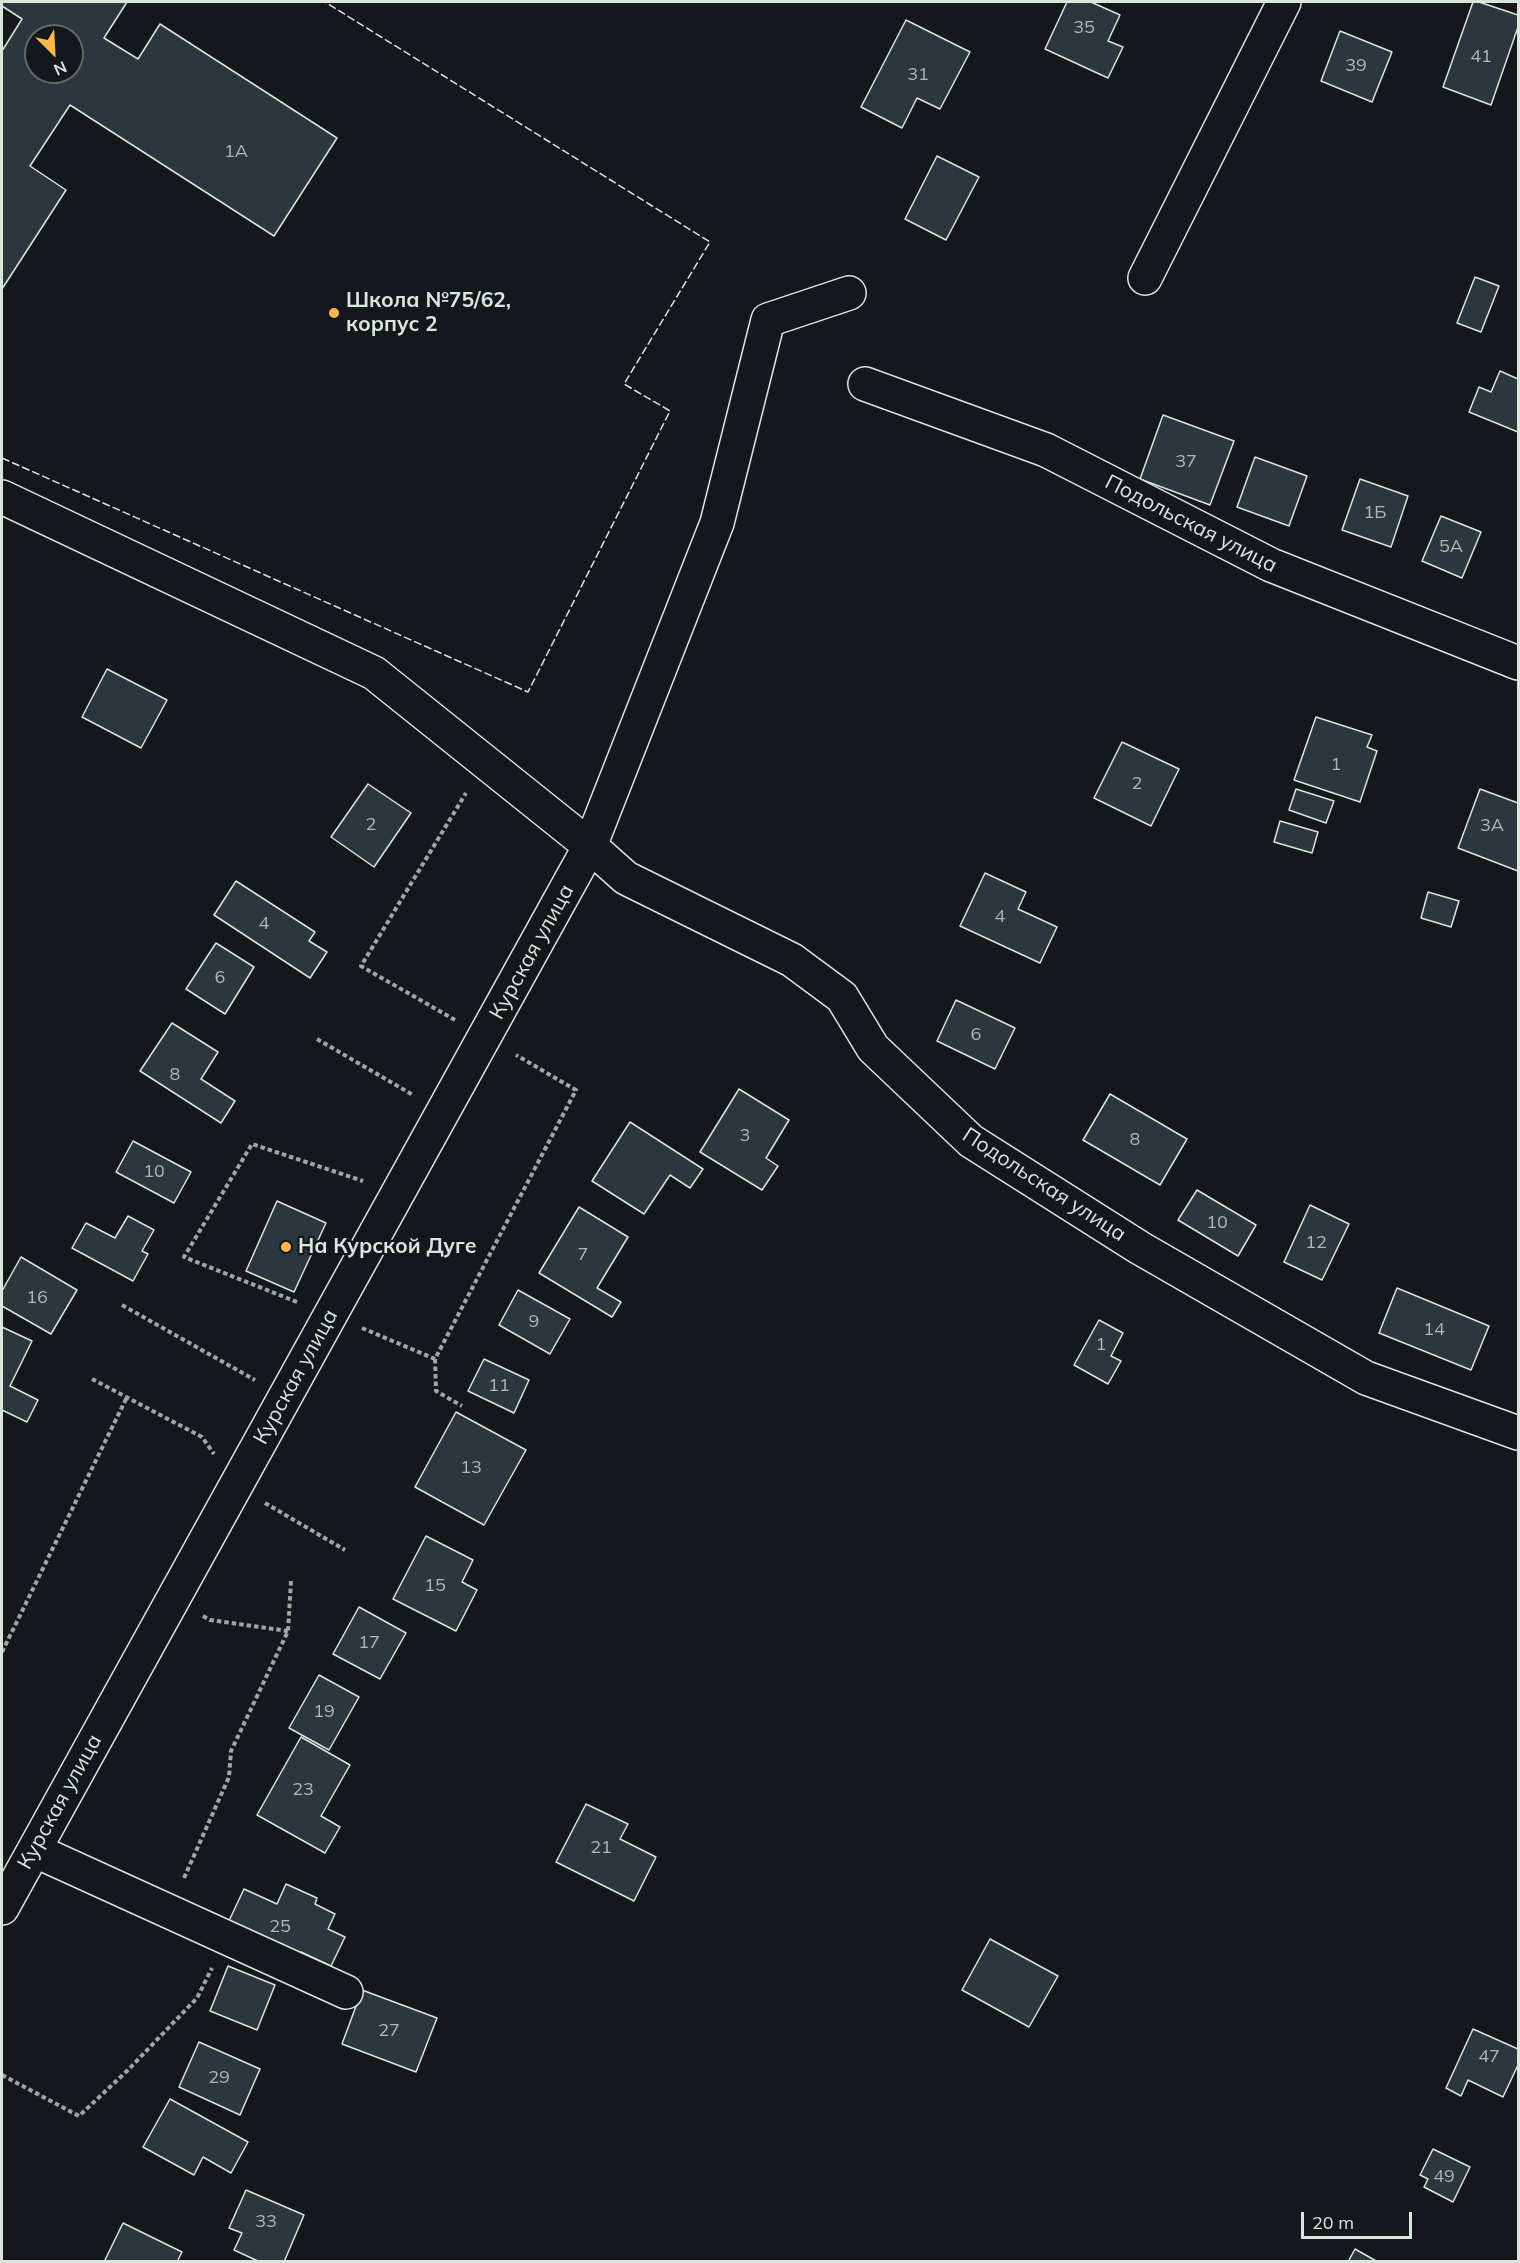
<!DOCTYPE html>
<meta charset="utf-8">
<style>
body{margin:0}
#map{position:relative;width:1520px;height:2263px;overflow:hidden;background:#14181c;font-family:Mulish,sans-serif}
canvas{display:block}
.frame{position:absolute;inset:0;border:3px solid #d8e6dc;pointer-events:none}
.north{position:absolute;left:24px;top:24px;width:60px;height:60px;box-sizing:border-box;background:#14181c;border:2px solid #626a69;border-radius:50%;rotate:156deg;font-size:16px;font-weight:700;line-height:24px;text-align:center;color:#d8e6dc}
.north::after{content:'';display:block;margin:auto;width:21px;height:27px;background:#ffb74d;clip-path:polygon(50% 0,100% 100%,50% 72%,0 100%)}
.scale{position:absolute;left:1301px;top:2212px;width:111px;height:27px;box-sizing:border-box;border:3px solid #d8e6dc;border-top:0;padding-left:8px;font-size:18px;line-height:21px;white-space:nowrap;color:#d8e6dc;-webkit-text-stroke:4px #14181c;paint-order:stroke}
</style>
<div id="map">
<canvas width="1520" height="2263"></canvas>
<div class="frame"></div>
<div class="north">N</div>
<div class="scale">20 m</div>
</div>
<script>
const ctx = document.querySelector('canvas').getContext('2d');
ctx.lineJoin = 'round';
function fill(path, color) { ctx.fillStyle = color; ctx.fill(path, 'evenodd'); }
const shape = rows => new Path2D(rows.map(r => 'M' + r).join(''));
function stroke(path, color, width, dash) { ctx.strokeStyle = color; ctx.lineWidth = width; ctx.lineCap = dash ? 'butt' : 'round'; ctx.setLineDash(dash || []); ctx.stroke(path); }
function drawText(font, color, halo, rows, align = 'center') {
  ctx.font = font + ' Mulish,sans-serif'; ctx.lineWidth = 4.5; ctx.setLineDash([]); ctx.textBaseline = 'middle'; ctx.strokeStyle = halo; ctx.fillStyle = color; for (const [text, x, y, turn = 0] of rows) {
    ctx.save(); ctx.translate(x, y); ctx.rotate((+turn || 0) * Math.PI / 180); ctx.textAlign = isNaN(turn) ? turn : align; if (halo) ctx.strokeText(text, 0, 0); ctx.fillText(text, 0, 0); ctx.restore();
  }
}
const building = shape([
 [2,2,127,2,104,38,138,59,160,24,337,138,274,236,70,105,30,166,66,190,2,289,2,51,22,19,2,6,2,2],
 [36,36,72,36,72,72,36,72,36,36],
 [1067,2,1091,2,1120,15,1108,41,1123,47,1108,78,1045,49,1067,2],
 [1473,2,1479,2,1518,15,1518,27,1491,105,1443,87,1473,2],
 [906,20,970,52,940,109,917,98,902,128,861,107,906,20],
 [1340,31,1392,52,1372,102,1321,81,1340,31],
 [937,156,979,177,946,240,905,219,937,156],
 [1475,277,1499,286,1481,332,1457,323,1475,277],
 [1500,371,1518,379,1518,432,1469,412,1479,387,1491,392,1500,371],
 [1163,415,1234,441,1210,505,1140,479,1163,415],
 [1255,457,1307,476,1289,526,1237,507,1255,457],
 [1360,479,1408,496,1391,547,1342,530,1360,479],
 [1441,516,1481,532,1462,578,1422,561,1441,516],
 [107,669,167,700,141,748,82,717,107,669],
 [1316,717,1372,735,1367,747,1377,751,1360,802,1294,780,1316,717],
 [1122,742,1179,769,1151,826,1094,798,1122,742],
 [368,784,411,813,374,867,331,837,368,784],
 [1296,789,1334,801,1326,823,1289,810,1296,789],
 [1480,789,1518,803,1518,871,1458,848,1480,789],
 [1280,821,1318,832,1312,853,1274,842,1280,821],
 [985,873,1026,892,1018,909,1057,927,1040,963,960,926,985,873],
 [236,881,315,932,309,941,327,952,310,978,214,915,236,881],
 [1428,892,1459,901,1451,927,1421,918,1428,892],
 [216,943,254,967,225,1014,186,989,216,943],
 [956,1000,1015,1028,995,1069,937,1041,956,1000],
 [172,1023,218,1052,201,1079,235,1101,221,1123,140,1071,172,1023],
 [739,1089,789,1120,766,1158,778,1166,762,1190,700,1152,739,1089],
 [1110,1094,1187,1139,1160,1185,1083,1140,1110,1094],
 [630,1122,703,1169,690,1188,670,1175,644,1214,592,1181,630,1122],
 [133,1141,191,1172,174,1203,116,1172,133,1141],
 [1197,1190,1256,1225,1238,1256,1178,1220,1197,1190],
 [277,1201,326,1223,294,1292,246,1271,277,1201],
 [1310,1205,1349,1224,1322,1280,1284,1262,1310,1205],
 [579,1207,628,1237,597,1288,621,1302,612,1317,539,1273,579,1207],
 [128,1216,154,1230,142,1251,148,1254,133,1281,72,1248,86,1223,115,1238,128,1216],
 [21,1257,77,1290,51,1334,2,1306,2,1291,21,1257],
 [1397,1288,1489,1326,1471,1370,1379,1333,1397,1288],
 [518,1290,570,1319,550,1354,499,1325,518,1290],
 [1099,1320,1123,1333,1111,1356,1121,1361,1108,1384,1074,1365,1099,1320],
 [2,1327,32,1341,10,1386,38,1400,27,1422,2,1410,2,1327],
 [484,1359,529,1380,514,1413,468,1391,484,1359],
 [456,1412,526,1450,484,1525,415,1487,456,1412],
 [426,1536,473,1560,462,1582,477,1590,456,1631,393,1599,426,1536],
 [359,1607,406,1633,380,1679,333,1654,359,1607],
 [319,1675,359,1697,329,1750,289,1728,319,1675],
 [301,1737,350,1765,321,1816,340,1827,325,1853,257,1815,301,1737],
 [586,1804,628,1824,620,1839,656,1857,634,1901,556,1862,586,1804],
 [286,1884,317,1898,315,1904,335,1914,328,1929,345,1937,331,1966,301,1952,298,1958,227,1925,244,1889,277,1904,286,1884],
 [990,1939,1058,1976,1029,2027,962,1990,990,1939],
 [228,1966,275,1985,257,2030,210,2011,228,1966],
 [362,1990,437,2018,416,2072,342,2044,362,1990],
 [1473,2029,1518,2049,1518,2065,1503,2097,1468,2080,1461,2096,1446,2088,1473,2029],
 [199,2042,260,2069,240,2115,179,2087,199,2042],
 [170,2099,248,2142,231,2173,203,2157,194,2175,143,2147,170,2099],
 [1433,2149,1470,2167,1453,2202,1424,2187,1428,2179,1420,2175,1433,2149],
 [246,2190,304,2215,284,2262,260,2262,234,2250,242,2233,229,2228,246,2190],
 [123,2223,182,2252,177,2262,104,2262,123,2223],
 [1355,2249,1378,2262,1348,2262,1355,2249]
]);
fill(building, '#2c363c');
stroke(building, '#d8e6dc', 1.5);
const minor = shape([
 [1145,278,1284,2],
 [865,384,1046,450,1271,565,1518,663],
 [2,497,374,673,590,846,626,878,792,960,842,997,873,1048,971,1141,1140,1248,1366,1378,1518,1433],
 [34,1850,346,1992],
 [2,1908,590,846,717,523,768,320,849,293]
]);
stroke(minor, '#d8e6dc', 36);
stroke(shape([
 [455,1020,361,966,466,793],
 [317,1039,413,1095],
 [297,1302,184,1257,252,1144,363,1181],
 [122,1305,255,1380],
 [362,1328,435,1359,576,1090,516,1055],
 [435,1359,436,1391,462,1406],
 [92,1379,202,1437,214,1454],
 [265,1503,345,1550],
 [203,1616,210,1620,288,1631],
 [2,1652,127,1397],
 [184,1878,229,1777,231,1751,288,1631,291,1581],
 [2,2075,79,2116,128,2070,197,1998,212,1968]
]), '#9da8a2', 4, [4.5, 3]);
stroke(minor, '#14181c', 33);
stroke(shape([
 [2,458,528,692,670,411,624,384,710,242,325,2]
]), '#d8e6dc', 1.5, [8, 3]);
for (const [x, y, r, color] of [
 [334,313,6,"#ffb74d"],
 [286,1247,6,"#ffb74d"]
]) { const dot = new Path2D(); dot.arc(x, y, r, 0, 2 * Math.PI); ctx.fillStyle = color; ctx.fill(dot); stroke(dot, '#14181c', 2); }
drawText('18px', '#adbab4', null, [
 ["35",1084,28],
 ["41",1481,57],
 ["39",1356,66],
 ["31",918,75],
 ["1А",236,152],
 ["37",1186,462],
 ["1Б",1375,513],
 ["5А",1451,547],
 ["1",1336,765],
 ["2",1137,784],
 ["2",371,825],
 ["3А",1492,826],
 ["4",1000,917],
 ["4",264,924],
 ["6",220,978],
 ["6",976,1035],
 ["8",175,1075],
 ["3",745,1136],
 ["8",1135,1140],
 ["10",154,1172],
 ["10",1217,1223],
 ["12",1316,1243],
 ["7",583,1255],
 ["16",37,1298],
 ["9",534,1322],
 ["14",1434,1330],
 ["1",1101,1345],
 ["11",499,1386],
 ["13",471,1468],
 ["15",435,1586],
 ["17",369,1643],
 ["19",324,1712],
 ["23",303,1790],
 ["21",601,1848],
 ["25",280,1927],
 ["27",389,2031],
 ["47",1489,2057],
 ["29",219,2078],
 ["49",1444,2177],
 ["33",266,2222]
]);
drawText('bold 21px', '#d8e6dc', '#14181c', [
 ["Школа №75/62,",346,301],
 ["корпус 2",346,325],
 ["На Курской Дуге",298,1247]
], 'left');
drawText('21px', '#d8e6dc', '#14181c', [
 ["Подольская улица",1191,524,27],
 ["Курская улица",532,952,-61],
 ["Подольская улица",1044,1185,33],
 ["Курская улица",296,1377,-61],
 ["Курская улица",60,1802,-61]
]);
</script>
